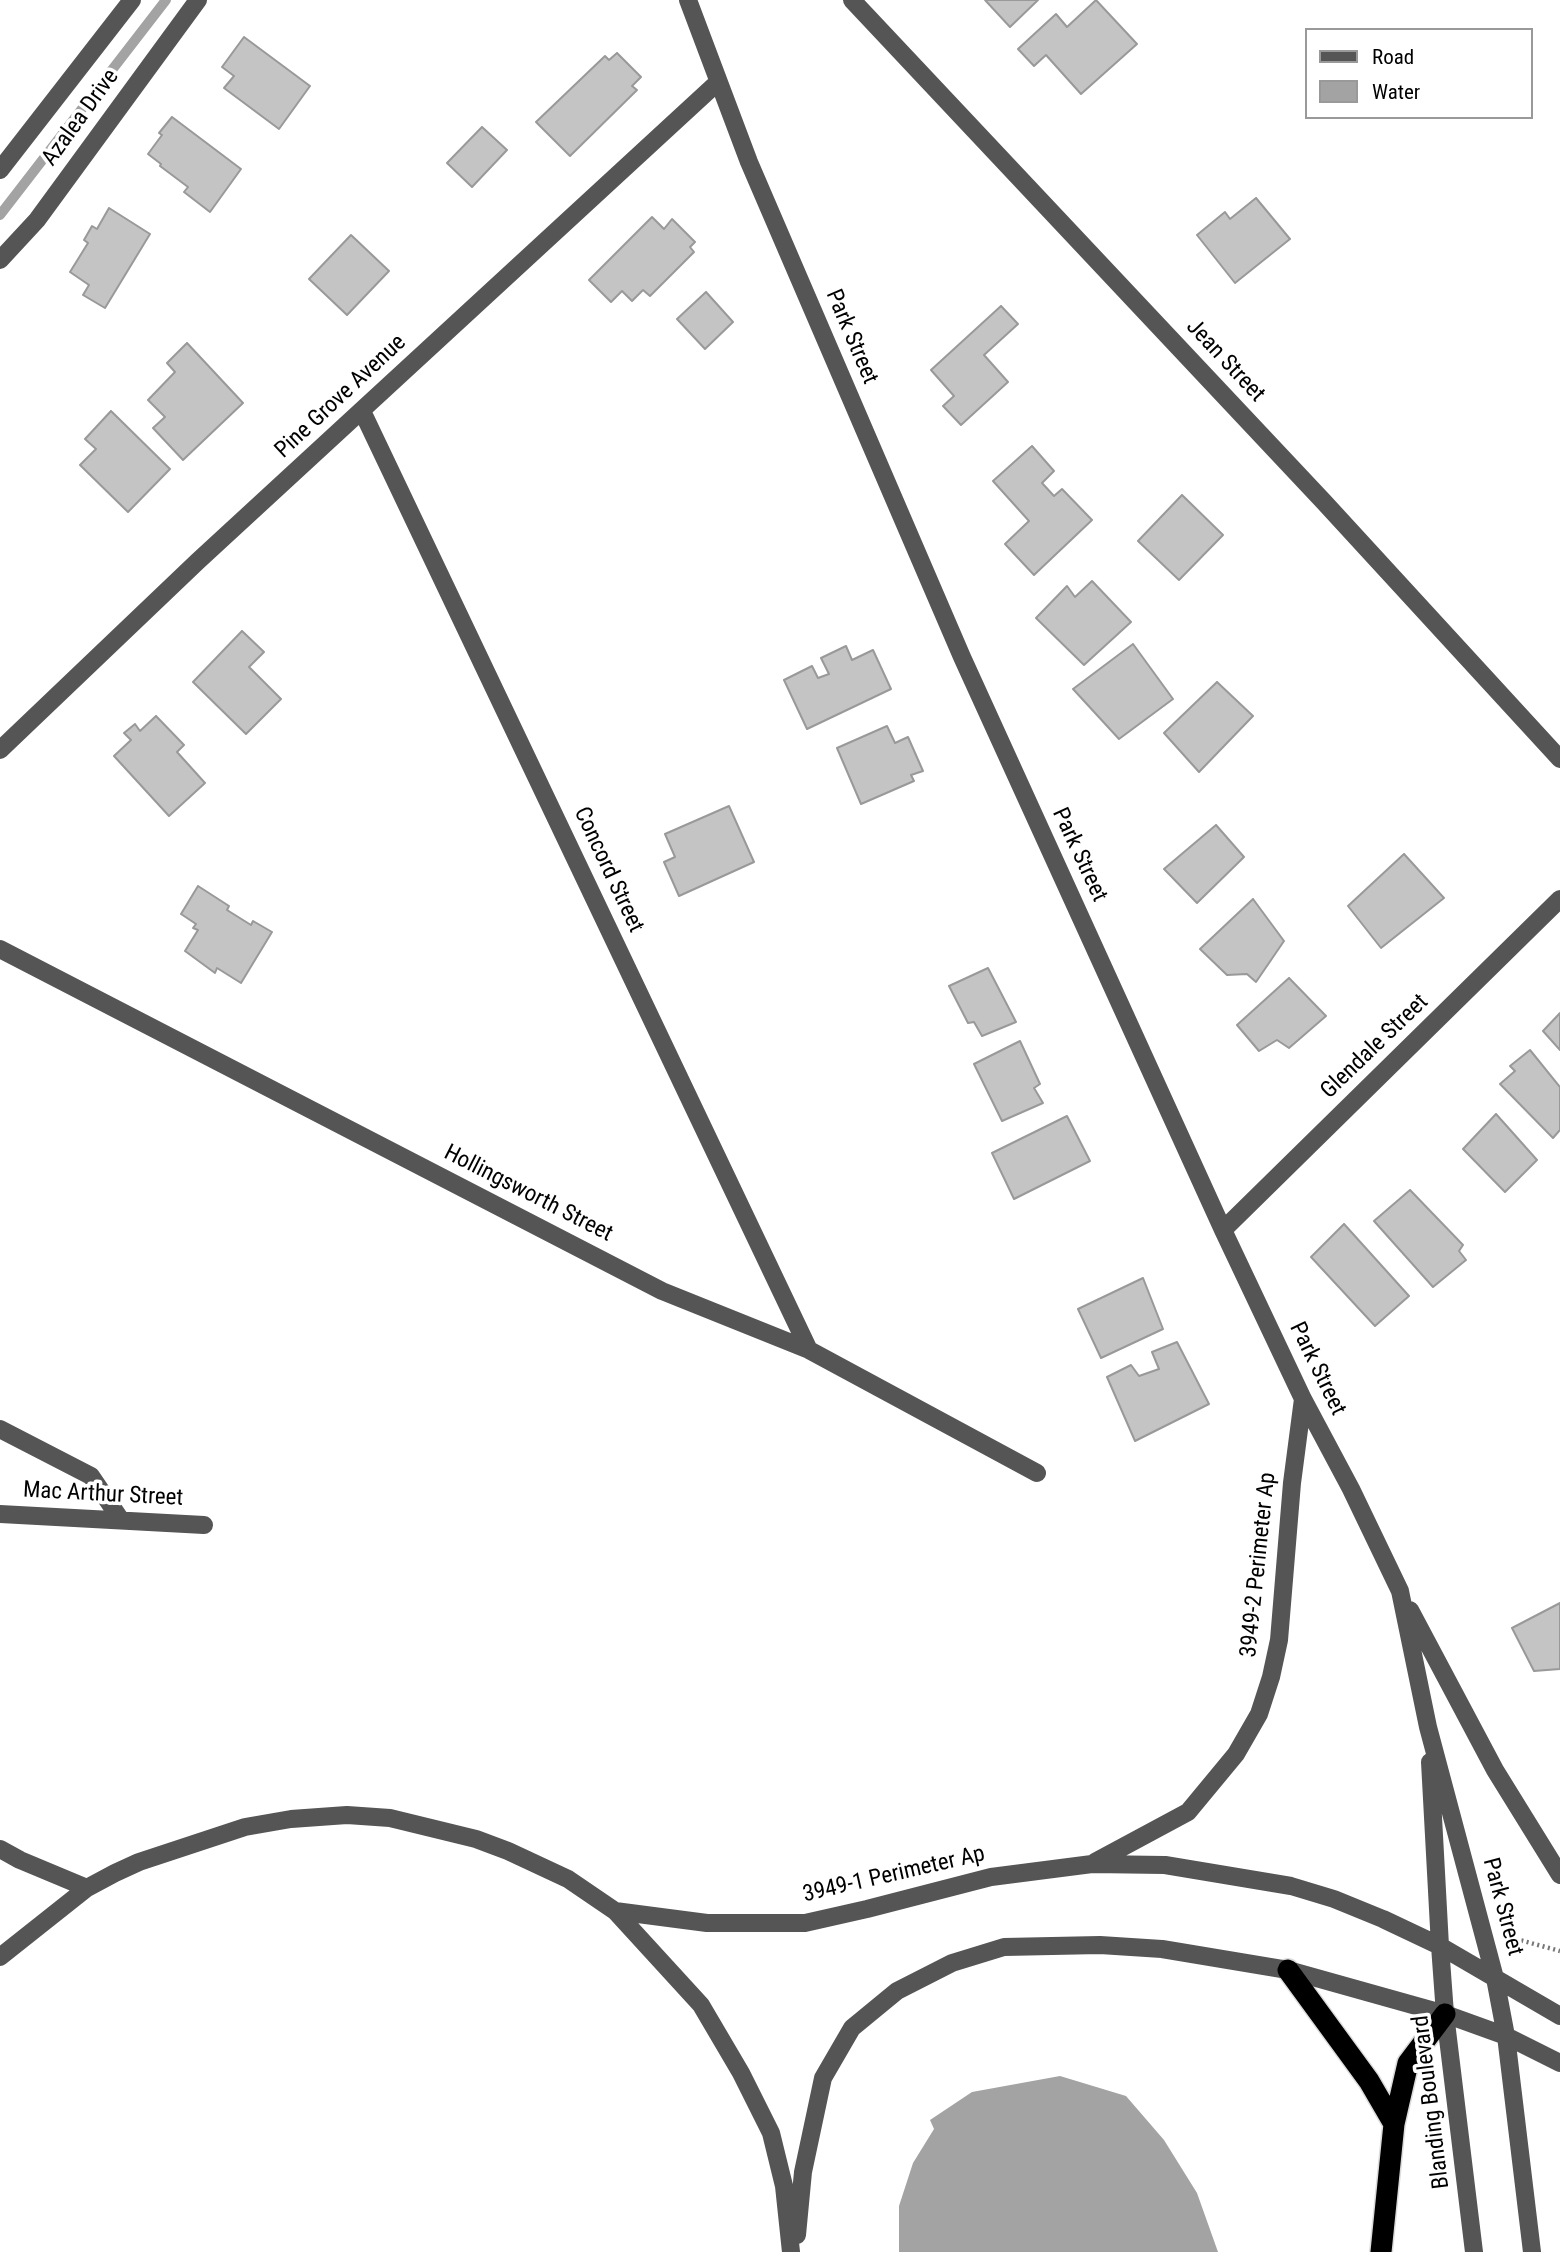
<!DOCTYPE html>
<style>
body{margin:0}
#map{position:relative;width:1560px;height:2252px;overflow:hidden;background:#fff;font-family:"Roboto Condensed",sans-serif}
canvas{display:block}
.legend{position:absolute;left:1305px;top:28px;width:228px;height:91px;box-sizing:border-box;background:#fff;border:2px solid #999;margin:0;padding:9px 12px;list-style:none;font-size:21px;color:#000}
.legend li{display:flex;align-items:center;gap:14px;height:35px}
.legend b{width:35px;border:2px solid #999}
</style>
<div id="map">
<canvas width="1560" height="2252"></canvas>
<ul class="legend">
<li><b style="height:9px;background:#555"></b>Road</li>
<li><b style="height:19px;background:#a3a3a3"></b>Water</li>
</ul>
</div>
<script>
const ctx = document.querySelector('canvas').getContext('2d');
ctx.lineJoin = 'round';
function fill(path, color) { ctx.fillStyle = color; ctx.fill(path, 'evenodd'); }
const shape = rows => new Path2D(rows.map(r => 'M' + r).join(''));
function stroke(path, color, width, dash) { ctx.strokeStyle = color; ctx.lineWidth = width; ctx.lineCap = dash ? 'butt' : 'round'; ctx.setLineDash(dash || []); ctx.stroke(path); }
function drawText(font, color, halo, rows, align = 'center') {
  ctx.font = font + ' "Roboto Condensed",sans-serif'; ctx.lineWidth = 7; ctx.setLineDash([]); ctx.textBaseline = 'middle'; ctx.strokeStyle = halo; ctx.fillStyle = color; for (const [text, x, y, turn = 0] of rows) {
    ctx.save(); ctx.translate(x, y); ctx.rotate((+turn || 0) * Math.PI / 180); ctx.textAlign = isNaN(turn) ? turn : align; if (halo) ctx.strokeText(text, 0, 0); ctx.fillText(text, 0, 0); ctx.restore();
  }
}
fill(shape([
 [1060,2076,1126,2096,1164,2140,1197,2193,1218,2252,899,2252,899,2206,913,2163,934,2129,930,2120,972,2092]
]), '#a3a3a3');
stroke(shape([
 [0,215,166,0]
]), '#a3a3a3', 10);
const building = shape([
 [985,0,1038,0,1010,27,985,0],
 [1096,0,1137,44,1081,94,1046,55,1034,66,1018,49,1056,14,1067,27,1096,0],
 [244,37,310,86,279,129,224,88,234,76,222,67,244,37],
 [617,53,641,77,632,86,637,90,570,156,536,122,605,56,609,60,617,53],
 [172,117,241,169,210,212,184,192,188,187,160,166,161,164,148,154,162,135,159,133,172,117],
 [482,127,507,150,472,187,447,163,482,127],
 [1256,198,1290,239,1235,283,1197,235,1225,212,1230,219,1256,198],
 [109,208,150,234,105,308,83,295,89,285,70,272,88,243,84,240,92,226,97,229,109,208],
 [652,217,664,229,672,219,695,242,690,247,694,252,650,296,643,290,632,301,622,291,611,302,589,280,652,217],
 [351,235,389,271,347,315,309,279,351,235],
 [706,292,733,322,705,349,677,319,706,292],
 [1001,306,1018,324,984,355,1008,382,961,425,943,406,954,396,931,370,1001,306],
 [187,343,243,403,183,460,153,428,165,417,148,400,175,372,167,363,187,343],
 [111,411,170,469,128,512,80,465,96,449,85,439,111,411],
 [1032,446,1054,471,1042,483,1054,496,1062,489,1092,520,1034,575,1005,544,1029,521,993,481,1032,446],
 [1182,495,1223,535,1179,580,1138,541,1182,495],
 [1092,581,1131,622,1084,665,1036,618,1067,586,1075,597,1092,581],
 [242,631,264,652,249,667,281,699,246,734,193,682,242,631],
 [1133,644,1173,699,1119,739,1073,689,1133,644],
 [846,646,852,660,873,650,891,689,807,729,784,680,812,666,818,678,829,674,821,658,846,646],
 [1217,682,1253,716,1199,772,1164,733,1217,682],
 [156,716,184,745,177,752,205,783,169,816,114,756,131,740,124,733,135,724,140,731,156,716],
 [887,726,895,743,908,737,923,771,911,775,914,781,861,804,837,748,887,726],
 [729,806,754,862,679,896,664,862,675,857,665,834,729,806],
 [1216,825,1244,857,1197,903,1164,869,1216,825],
 [1404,854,1444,898,1381,948,1348,906,1404,854],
 [198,886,229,906,227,910,251,925,253,921,272,932,241,983,217,968,215,973,185,951,198,930,193,928,196,924,181,914,198,886],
 [1253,899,1284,941,1256,982,1247,974,1227,975,1200,949,1253,899],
 [988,968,1016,1022,982,1036,974,1022,968,1023,949,986,988,968],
 [1289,978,1326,1016,1289,1048,1277,1040,1259,1051,1237,1025,1289,978],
 [1560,1013,1560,1050,1543,1031,1560,1013],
 [1020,1041,1040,1084,1034,1088,1043,1103,1002,1121,974,1064,1020,1041],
 [1530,1050,1560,1087,1560,1130,1553,1138,1500,1084,1515,1071,1510,1066,1530,1050],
 [1496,1114,1537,1160,1505,1192,1463,1149,1496,1114],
 [1067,1116,1090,1161,1014,1199,992,1153,1067,1116],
 [1410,1190,1463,1245,1459,1251,1466,1260,1433,1287,1374,1221,1410,1190],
 [1344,1224,1409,1296,1375,1326,1311,1257,1344,1224],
 [1143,1278,1163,1329,1101,1358,1078,1309,1143,1278],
 [1177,1342,1209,1404,1135,1441,1107,1377,1131,1365,1139,1376,1159,1369,1152,1352,1177,1342],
 [1560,1603,1560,1669,1534,1671,1512,1628,1560,1603]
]);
fill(building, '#c4c4c4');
stroke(building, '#999', 2);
const highway = shape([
 [1288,1970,1369,2081,1394,2124],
 [1381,2252,1394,2124,1408,2063,1445,2014]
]);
stroke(highway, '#dbdbdb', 24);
stroke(shape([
 [1516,1939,1560,1951]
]), '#777', 4.5, [2, 3.5]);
stroke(shape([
 [688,0,749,162,962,657,1223,1230,1303,1399,1351,1489,1400,1591,1428,1727,1495,1978,1506,2036,1532,2252],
 [852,0,1324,502,1560,759],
 [0,170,132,0],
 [0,260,37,220,198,0],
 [362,411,809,1350],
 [0,750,198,561,718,82],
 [0,949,662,1291,809,1350,1037,1473],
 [1223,1230,1560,899],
 [0,1429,91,1476,121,1520],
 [0,1514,204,1525],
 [1410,1610,1495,1770,1560,1875],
 [1430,1762,1440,1946,1445,2014,1474,2252],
 [0,1849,20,1860,87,1888],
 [1095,1862,1188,1812,1236,1754,1259,1714,1271,1677,1279,1640,1292,1483,1303,1399],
 [615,1911,707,1923,805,1923,867,1909,991,1877,1092,1864,1165,1865,1291,1886,1334,1899,1383,1919,1440,1946,1560,2016],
 [0,1957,87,1888,115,1873,139,1862,245,1827,291,1819,347,1815,390,1818,476,1839,508,1851,568,1879,615,1911,701,2005,741,2073,771,2133,784,2186,791,2252],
 [797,2235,803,2172,823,2078,852,2028,897,1991,952,1963,1004,1947,1100,1945,1162,1949,1288,1970,1445,2014,1506,2036,1560,2063]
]), '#555', 18);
stroke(highway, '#000', 21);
drawText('23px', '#000', '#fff', [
 ["Azalea Drive",81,118,-54],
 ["Park Street",851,337,67],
 ["Jean Street",1225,361,47],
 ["Pine Grove Avenue",341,397,-43],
 ["Park Street",1079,855,65],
 ["Concord Street",608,870,65],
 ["Glendale Street",1375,1047,-44],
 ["Hollingsworth Street",528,1194,27],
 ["Park Street",1317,1369,64],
 ["Mac Arthur Street",103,1495,3],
 ["3949-2 Perimeter Ap",1259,1565,-84],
 ["3949-1 Perimeter Ap",894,1875,-13],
 ["Park Street",1502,1907,75],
 ["Blanding Boulevard",1432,2102,-97]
]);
</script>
